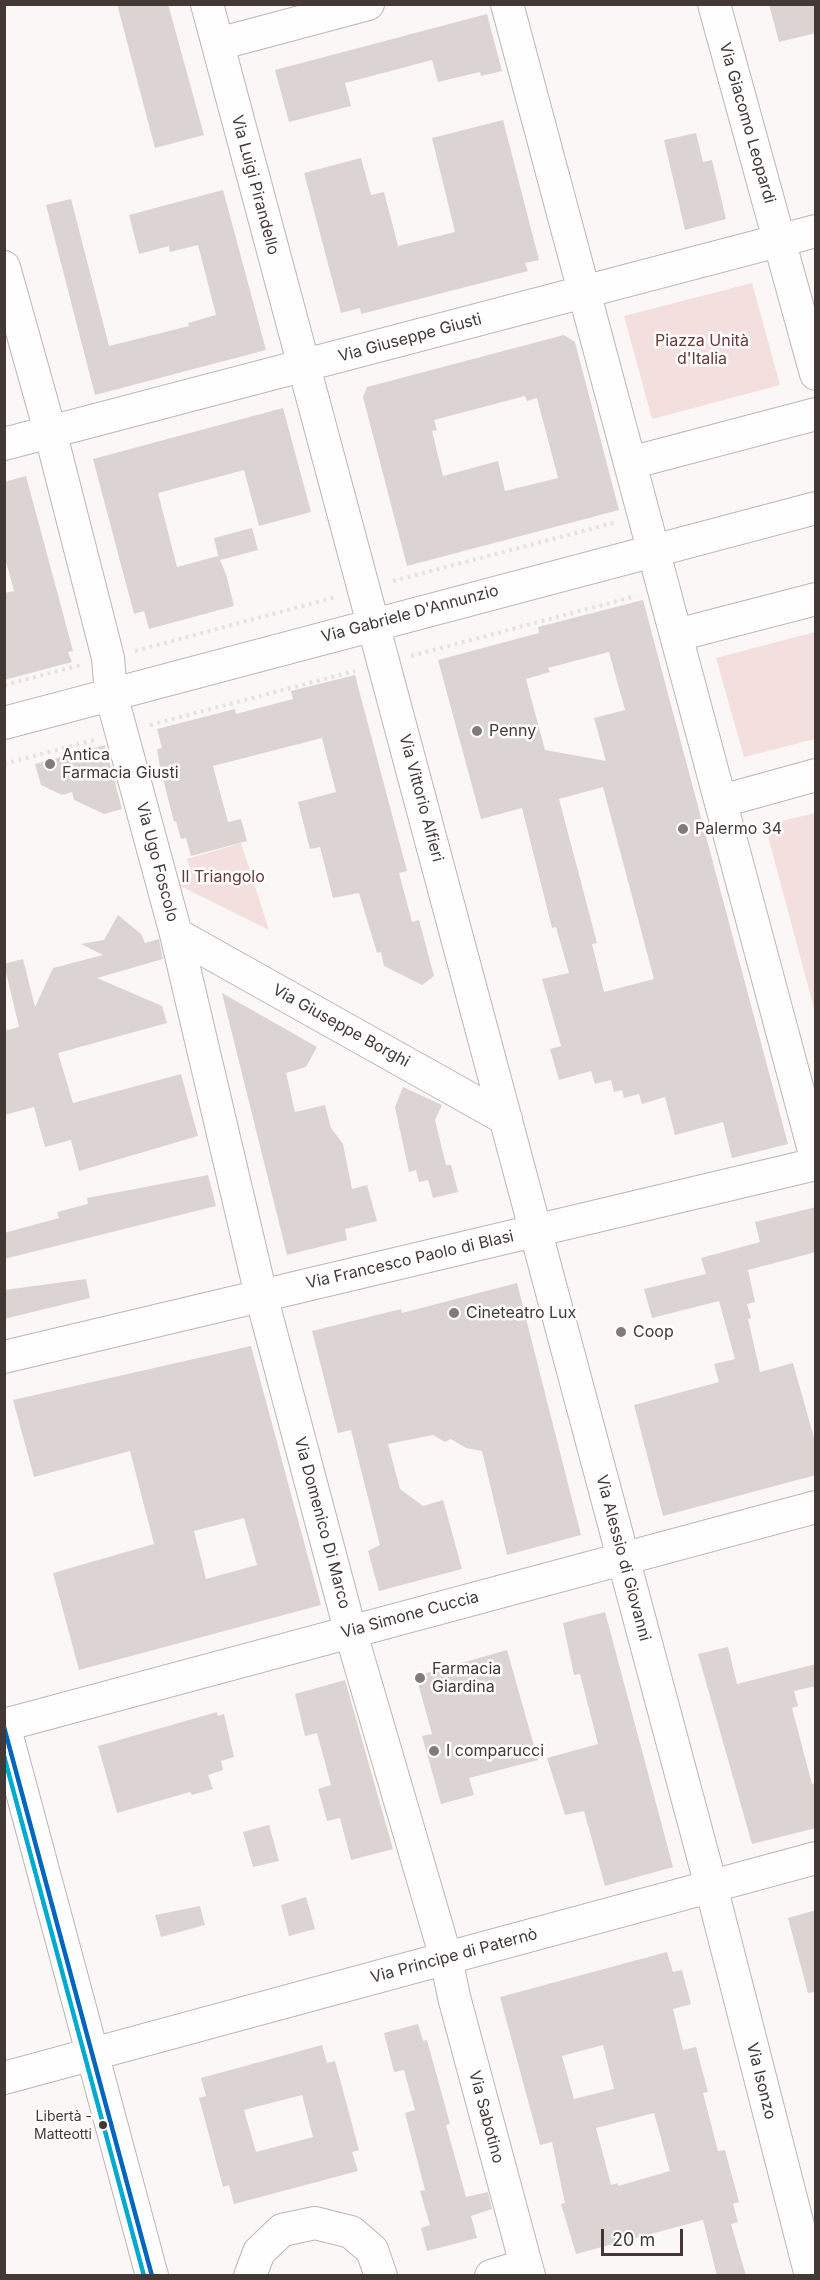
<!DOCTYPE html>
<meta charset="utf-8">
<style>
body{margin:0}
#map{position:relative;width:820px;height:2280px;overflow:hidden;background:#fbf7f6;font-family:Inter,sans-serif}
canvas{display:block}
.frame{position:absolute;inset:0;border:6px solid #433836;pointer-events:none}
.scale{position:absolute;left:601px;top:2229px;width:82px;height:27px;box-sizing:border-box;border:3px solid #433836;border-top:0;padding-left:8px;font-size:18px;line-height:21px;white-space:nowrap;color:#433836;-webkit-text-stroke:4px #fff;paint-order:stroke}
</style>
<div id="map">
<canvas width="820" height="2280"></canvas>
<div class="frame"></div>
<div class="scale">20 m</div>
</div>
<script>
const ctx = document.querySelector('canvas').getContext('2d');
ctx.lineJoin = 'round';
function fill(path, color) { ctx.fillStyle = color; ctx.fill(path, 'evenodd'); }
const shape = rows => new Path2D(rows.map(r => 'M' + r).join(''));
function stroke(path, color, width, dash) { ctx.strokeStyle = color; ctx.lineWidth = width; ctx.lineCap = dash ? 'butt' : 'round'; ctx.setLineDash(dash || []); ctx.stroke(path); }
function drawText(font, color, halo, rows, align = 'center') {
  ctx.font = font + ' Inter,sans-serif'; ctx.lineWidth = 5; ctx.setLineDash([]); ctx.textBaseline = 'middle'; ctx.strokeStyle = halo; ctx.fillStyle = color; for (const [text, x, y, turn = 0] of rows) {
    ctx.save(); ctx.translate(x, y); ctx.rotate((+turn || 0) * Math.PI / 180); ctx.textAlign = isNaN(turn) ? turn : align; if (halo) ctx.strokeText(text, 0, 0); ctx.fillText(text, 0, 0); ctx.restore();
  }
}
fill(shape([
 [752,283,780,385,652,419,624,316],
 [815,632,815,739,744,757,716,658],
 [815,813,816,813,815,1012,765,825],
 [241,843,269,930,174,883,192,877,187,859]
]), '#f3dfdd');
fill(shape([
 [117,4,168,4,204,135,155,148],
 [769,4,816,4,816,33,779,42],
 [487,14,502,71,481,76,480,72,438,82,432,60,345,83,351,106,289,122,275,70],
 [503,120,539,260,525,263,528,271,361,314,360,308,341,313,304,173,361,158,371,195,384,192,398,246,455,232,432,138],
 [696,133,703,162,712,160,726,219,685,230,664,140],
 [223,190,266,350,95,395,46,205,71,199,109,346,189,326,188,323,216,315,198,245,170,252,169,246,139,254,129,215],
 [564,335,575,342,619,510,407,566,363,397,367,387],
 [525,396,527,401,537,398,558,478,505,491,498,461,443,476,432,431,437,430,434,420],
 [283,408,311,512,259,526,244,470,158,493,177,567,218,556,219,559,214,538,252,528,258,550,220,560,226,574,234,606,149,629,144,611,134,614,93,459],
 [26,476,73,651,68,652,72,662,4,680,4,593,14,591,4,554,4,482],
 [643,600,788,1144,732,1158,723,1122,675,1135,665,1097,642,1104,639,1094,624,1098,622,1090,614,1092,611,1080,595,1084,591,1071,559,1080,550,1049,561,1046,542,979,569,973,556,927,552,928,522,808,481,819,438,660,539,633,538,627],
 [609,652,625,710,594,718,606,761,545,750,526,679,550,672,548,668],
 [603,787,654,979,604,992,592,944,597,943,559,799],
 [355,675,407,871,399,873,412,922,419,920,434,976,422,985,384,966,381,952,377,953,359,893,333,898,320,847,310,849,298,802,336,792,322,738,213,766,228,822,241,819,247,841,191,856,186,838,181,839,176,821,174,822,160,767,157,749,162,748,157,729,235,709,236,714,293,699,291,691],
 [105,745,122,809,104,814,74,800,72,792,62,795,41,785,35,764],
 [118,915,141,934,145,943,159,939,163,959,97,978,162,1006,167,1023,58,1053,73,1103,181,1074,198,1136,79,1171,71,1140,45,1147,34,1107,4,1115,4,1031,19,1027,4,964,23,959,35,1007,53,968,103,955,81,944,104,940],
 [222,993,317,1047,306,1067,286,1073,295,1112,325,1105,331,1128,343,1144,352,1189,367,1185,377,1221,345,1229,347,1240,287,1255],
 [403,1087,442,1105,435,1120,446,1165,451,1165,458,1192,433,1198,428,1180,419,1182,416,1170,409,1172,395,1107],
 [208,1175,216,1206,4,1259,4,1233,59,1218,57,1212,88,1204,87,1198],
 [816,1207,816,1252,748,1270,755,1302,747,1304,751,1318,748,1319,760,1372,793,1363,816,1445,816,1475,663,1516,634,1405,719,1382,714,1364,735,1359,719,1301,652,1318,644,1289,706,1274,701,1258,760,1242,755,1222],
 [86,1279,90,1298,4,1319,4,1290],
 [517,1283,581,1535,507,1555,482,1451,466,1448,451,1439,445,1442,433,1435,388,1444,400,1489,423,1506,443,1500,462,1569,379,1591,368,1551,380,1545,351,1430,338,1433,312,1331,401,1309,402,1313],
 [251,1346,321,1605,79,1670,53,1573,154,1544,130,1451,34,1477,13,1400],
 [244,1518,257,1565,206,1579,194,1531],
 [605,1612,673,1867,605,1886,584,1811,565,1815,547,1758,598,1744,580,1674,574,1675,563,1623],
 [728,1647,737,1684,816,1664,816,1686,794,1691,798,1706,792,1708,812,1784,816,1783,816,1828,752,1844,698,1654],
 [507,1650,538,1760,469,1778,474,1795,441,1804,422,1736,432,1734,416,1676],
 [345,1680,393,1849,351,1860,340,1818,327,1821,318,1789,331,1785,317,1733,305,1736,295,1694],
 [217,1712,218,1716,224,1714,234,1757,221,1761,223,1770,208,1775,213,1789,192,1795,190,1792,117,1813,98,1746],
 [269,1825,279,1861,253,1867,243,1832],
 [306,1897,315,1929,289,1936,281,1905],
 [200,1906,205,1925,161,1937,155,1915],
 [816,1910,816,1992,808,1993,788,1918],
 [667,1952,673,1972,682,1970,691,2004,673,2009,683,2050,696,2047,708,2092,703,2093,718,2151,725,2150,739,2202,733,2204,738,2222,731,2224,746,2276,717,2276,703,2220,576,2254,561,2204,565,2203,552,2142,540,2145,500,1997],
 [603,2045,614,2089,574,2099,562,2056],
 [654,2113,670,2171,618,2186,618,2183,611,2185,596,2128],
 [418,2024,423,2041,427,2040,450,2124,446,2125,466,2197,488,2192,492,2209,471,2216,477,2238,427,2251,421,2228,430,2225,420,2191,425,2190,405,2113,415,2110,404,2070,394,2072,384,2033],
 [322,2045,327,2063,335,2061,359,2150,352,2152,358,2171,234,2204,229,2185,223,2187,199,2098,206,2096,201,2078],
 [302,2095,313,2137,256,2152,244,2110]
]), '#dcd4d3');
const minor = shape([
 [207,4,711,1886,811,2276],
 [507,4,816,1158],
 [714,4,816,374],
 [218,44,368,4],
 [4,267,50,431,108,658,111,694,176,934,261,1295,350,1630,446,1958,454,1997,529,2276],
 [4,444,816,231],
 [630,463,816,414],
 [677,635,816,599],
 [4,723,816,508],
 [722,801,816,775],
 [176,934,506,1119],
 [4,1357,816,1164],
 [4,1725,816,1507],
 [4,1725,152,2276],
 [4,2078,816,1858],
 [250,2276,259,2252,282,2230,315,2223,351,2232,372,2250,381,2276],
 [491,2276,526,2265]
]);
stroke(minor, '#bcb5b4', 34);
stroke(shape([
 [393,581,617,522],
 [135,651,336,597],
 [411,656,636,596],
 [4,685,81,665],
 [150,725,355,671],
 [4,764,94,740]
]), '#e4e3e2', 4, [3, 4.5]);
stroke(minor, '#fefefe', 32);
stroke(shape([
 [4,1727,152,2276]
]), '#0065bd', 4.5);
stroke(shape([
 [4,1756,144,2276]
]), '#00a9ce', 4.5);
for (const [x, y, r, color] of [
 [477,731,6,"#837b79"],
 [50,764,6,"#837b79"],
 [683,829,6,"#837b79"],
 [454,1313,6,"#837b79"],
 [621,1332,6,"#837b79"],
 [420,1678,6,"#837b79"],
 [434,1751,6,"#837b79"],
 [103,2125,5,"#433836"]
]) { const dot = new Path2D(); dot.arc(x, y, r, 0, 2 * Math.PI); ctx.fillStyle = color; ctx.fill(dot); stroke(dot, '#fff', 2); }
drawText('14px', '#433836', '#fff', [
 ["Libertà -",92,2117],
 ["Matteotti",92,2135]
], 'right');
drawText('16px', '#433836', '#fff', [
 ["Via Giacomo Leopardi",747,123,74],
 ["Via Luigi Pirandello",255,185,75],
 ["Via Giuseppe Giusti",410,338,-15],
 ["Via Gabriele D'Annunzio",410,614,-15],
 ["Via Vittorio Alfieri",421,798,75],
 ["Via Ugo Foscolo",157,862,75],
 ["Via Giuseppe Borghi",341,1026,29],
 ["Via Francesco Paolo di Blasi",410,1260,-13],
 ["Via Domenico Di Marco",322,1523,75],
 ["Via Alessio di Giovanni",623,1558,75],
 ["Via Simone Cuccia",410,1615,-15],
 ["Via Principe di Paternò",454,1956,-15],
 ["Via Isonzo",761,2081,76],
 ["Via Sabotino",486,2117,75]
]);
drawText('16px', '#6a3834', '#fff', [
 ["Piazza Unità",702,341],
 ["d'Italia",702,359],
 ["Il Triangolo",223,877]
]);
drawText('16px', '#433836', '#fff', [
 ["Penny",489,731],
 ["Antica",62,755],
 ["Farmacia Giusti",62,773],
 ["Palermo 34",695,829],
 ["Cineteatro Lux",466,1313],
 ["Coop",633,1332],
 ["Farmacia",432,1669],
 ["Giardina",432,1687],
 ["I comparucci",446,1751]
], 'left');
</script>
